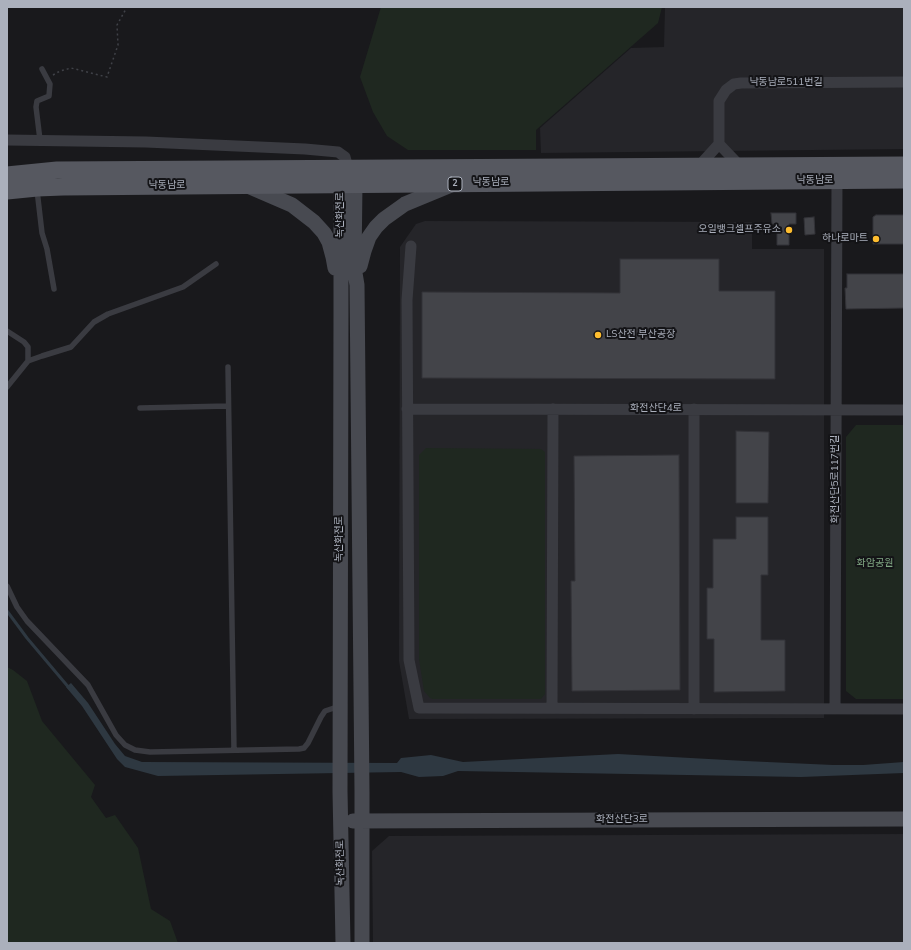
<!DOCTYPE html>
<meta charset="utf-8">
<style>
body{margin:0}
#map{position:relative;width:911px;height:950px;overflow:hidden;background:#19191c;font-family:"Nunito Sans",sans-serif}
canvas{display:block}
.frame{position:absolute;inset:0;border:8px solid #abb0bc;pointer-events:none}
</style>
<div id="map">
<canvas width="911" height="950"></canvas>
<div class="frame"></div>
</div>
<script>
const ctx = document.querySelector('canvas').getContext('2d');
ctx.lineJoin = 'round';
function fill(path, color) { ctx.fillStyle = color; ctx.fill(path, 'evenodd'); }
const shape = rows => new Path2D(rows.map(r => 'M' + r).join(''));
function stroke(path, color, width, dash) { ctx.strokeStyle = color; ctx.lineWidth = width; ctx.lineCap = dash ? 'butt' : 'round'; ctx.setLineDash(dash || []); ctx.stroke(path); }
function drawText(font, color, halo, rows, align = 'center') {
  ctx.font = font + ' "Nunito Sans","Noto Sans KR",sans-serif'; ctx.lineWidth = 4; ctx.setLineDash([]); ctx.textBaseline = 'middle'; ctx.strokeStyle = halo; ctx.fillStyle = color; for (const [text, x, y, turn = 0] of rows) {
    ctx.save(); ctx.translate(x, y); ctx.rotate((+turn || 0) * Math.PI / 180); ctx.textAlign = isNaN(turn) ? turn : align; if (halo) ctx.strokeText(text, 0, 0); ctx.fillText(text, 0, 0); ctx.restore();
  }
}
fill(shape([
 [665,7,904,7,904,149,541,153,540,128,631,48,664,47],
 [425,221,752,222,752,249,824,249,824,718,409,719,399,661,400,247,416,224],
 [904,834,904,943,373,943,372,851,389,836]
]), '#252529');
fill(shape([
 [381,7,662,7,658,23,536,130,536,150,408,150,387,136,373,112,360,77],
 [856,425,904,425,904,699,856,699,846,691,846,437],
 [426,448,541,449,545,452,545,694,541,699,433,699,430,698,424,691,419,659,419,455],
 [7,667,13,670,27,681,42,721,95,785,91,797,106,818,115,815,138,848,151,909,170,921,178,943,7,943]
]), '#1f2820');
fill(shape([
 [71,683,88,703,115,744,125,756,142,762,397,763,401,758,431,755,463,762,618,754,745,761,833,765,863,765,904,762,904,773,801,777,458,771,443,776,419,777,401,772,158,776,125,767,117,759,82,706,66,687]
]), '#2e3841');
stroke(shape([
 [7,611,27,638,70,689]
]), '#2e3841', 3);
const building = shape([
 [771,213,796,213,796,224,789,224,789,245,777,245,777,224,772,224,771,213],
 [876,215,904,215,904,244,873,244,873,217,876,215],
 [814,217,815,234,805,235,804,218,814,217],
 [620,259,719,259,719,291,775,291,775,379,422,378,422,292,620,293,620,259],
 [847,274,904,274,904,308,846,309,845,288,847,288,847,274],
 [736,431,769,432,768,503,736,503,736,431],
 [679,455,680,690,572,691,571,581,575,581,574,456,679,455],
 [736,517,768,517,768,575,761,575,761,640,785,640,785,691,714,692,714,639,707,639,707,588,713,588,713,539,736,539,736,517]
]);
fill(building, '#434449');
stroke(building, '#333338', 1);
stroke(shape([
 [53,75,60,71,71,68,107,77,118,45,117,25,127,7]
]), '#404248', 1.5, [2, 3]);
stroke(shape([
 [40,140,36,107,37,101,49,96,50,84,42,69],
 [37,190,42,233,47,249,54,289],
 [7,331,24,342,28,347,28,361],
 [228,367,234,750],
 [7,387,28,361,42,356,71,347,94,322,108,314,183,287,216,264],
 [140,408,228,406],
 [7,586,17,607,27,621,88,685,116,735,125,745,135,750,150,752,299,749,304,748,308,743,321,717,325,711,340,706]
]), '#3a3b41', 5.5);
stroke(shape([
 [7,140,146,142,305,149,338,152,345,157,348,168],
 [719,144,719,101,726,90,734,84,741,83,904,82],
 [699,166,719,144,740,166],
 [411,246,407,300,409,660,419,708,904,709],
 [407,409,904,410],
 [552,708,553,409],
 [694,709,694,409],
 [835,709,837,181]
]), '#3a3b41', 11);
stroke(shape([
 [351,175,355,184,354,267,357,285,362,791,362,943],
 [248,186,292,205,314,222,324,233,329,242,333,257,335,268],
 [360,266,364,251,369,237,376,227,384,219,405,204,451,185],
 [353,821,904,819],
 [343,943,340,791,341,312,341,185,346,175]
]), '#484a51', 15);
stroke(shape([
 [7,175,57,170,904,165],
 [7,191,37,188,63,187,904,180]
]), '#565860', 17);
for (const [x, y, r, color] of [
 [789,230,4,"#febd2f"],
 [876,239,4,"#febd2f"],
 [598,335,4,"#febd2f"]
]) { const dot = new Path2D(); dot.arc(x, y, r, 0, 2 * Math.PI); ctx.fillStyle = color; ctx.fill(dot); stroke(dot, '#141417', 1.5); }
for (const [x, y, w] of [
 [455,184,14]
]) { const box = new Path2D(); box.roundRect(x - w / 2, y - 7, w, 14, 3); ctx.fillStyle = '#141417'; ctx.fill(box); stroke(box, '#abb0bc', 1); }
drawText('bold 9px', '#abb0bc', null, [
 ["2",455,184]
]);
drawText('10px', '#abb0bc', '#141417', [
 ["낙동남로511번길",786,83],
 ["낙동남로",815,181],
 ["낙동남로",491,183],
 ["낙동남로",167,186],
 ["녹산화전로",341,215,-90],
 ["화전산단4로",656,409],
 ["화전산단5로117번길",836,479,-90],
 ["녹산화전로",340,539,-90],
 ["화전산단3로",622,820],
 ["녹산화전로",341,863,-91]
]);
drawText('10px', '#abb0bc', '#141417', [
 ["오일뱅크셀프주유소",781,230],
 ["하나로마트",868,239],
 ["LS산전 부산공장",606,335,"left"]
], 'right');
drawText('10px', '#81a884', '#141417', [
 ["화암공원",875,564]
]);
</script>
